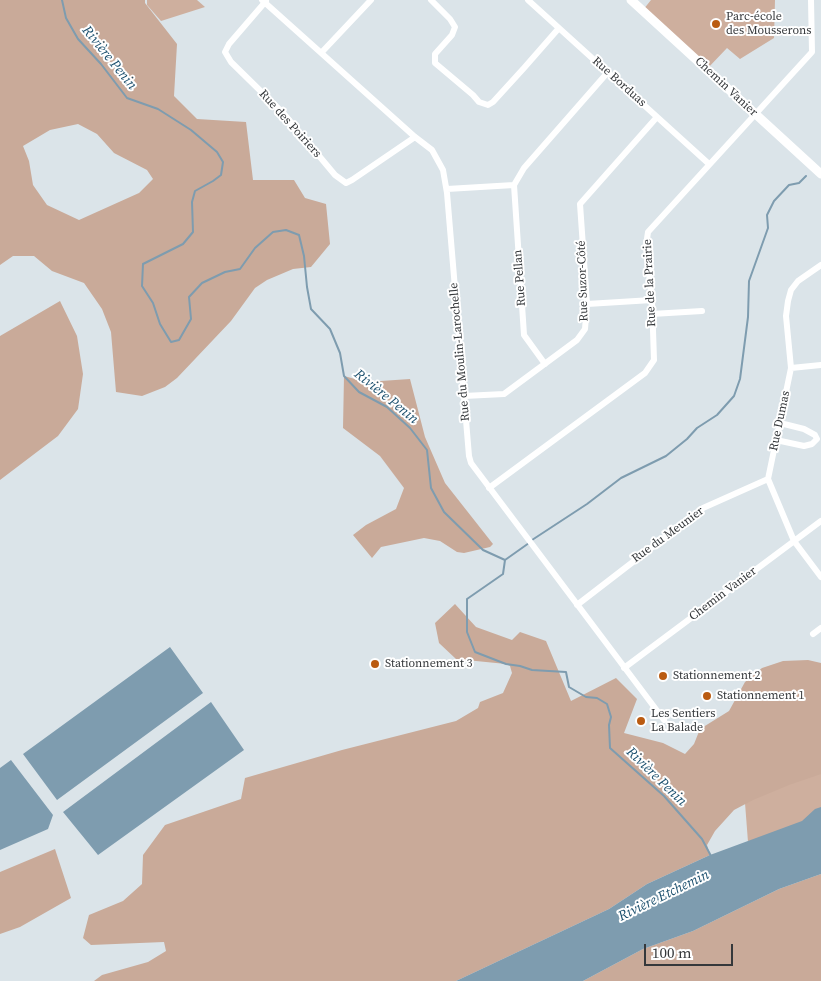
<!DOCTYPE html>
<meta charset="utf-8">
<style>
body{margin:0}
#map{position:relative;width:821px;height:981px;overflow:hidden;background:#dbe4e9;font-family:"Source Serif 4",serif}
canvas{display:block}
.scale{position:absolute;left:644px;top:944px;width:89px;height:22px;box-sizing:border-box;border:2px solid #35383b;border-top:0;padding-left:6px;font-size:15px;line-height:18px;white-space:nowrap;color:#35383b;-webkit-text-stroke:4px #fff;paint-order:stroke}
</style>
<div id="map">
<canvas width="821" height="981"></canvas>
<div class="scale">100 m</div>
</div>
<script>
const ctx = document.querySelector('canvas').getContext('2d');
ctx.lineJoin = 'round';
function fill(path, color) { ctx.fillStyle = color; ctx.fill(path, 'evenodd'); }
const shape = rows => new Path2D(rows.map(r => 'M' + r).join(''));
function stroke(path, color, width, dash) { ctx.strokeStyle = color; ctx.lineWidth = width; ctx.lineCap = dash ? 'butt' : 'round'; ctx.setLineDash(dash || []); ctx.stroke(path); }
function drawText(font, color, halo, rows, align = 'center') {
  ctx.font = font + ' "Source Serif 4",serif'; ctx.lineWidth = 4; ctx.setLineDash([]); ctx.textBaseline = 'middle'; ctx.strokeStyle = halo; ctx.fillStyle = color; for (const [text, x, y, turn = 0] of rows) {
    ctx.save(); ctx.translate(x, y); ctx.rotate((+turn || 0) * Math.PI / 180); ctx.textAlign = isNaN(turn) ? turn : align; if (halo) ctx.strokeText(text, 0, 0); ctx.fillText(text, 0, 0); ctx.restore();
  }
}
fill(shape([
 [147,0,197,0,205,7,161,21,147,5],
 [651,0,775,0,774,38,740,59,727,48,707,69,643,10],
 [821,693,821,843,750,868,744,790]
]), '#ceaf9e');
fill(shape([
 [0,0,145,0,145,3,177,44,174,96,197,119,246,122,253,180,294,180,305,198,326,204,330,244,311,267,293,269,267,280,255,288,231,321,177,378,165,387,142,396,116,392,111,332,102,309,84,283,52,271,34,256,13,256,0,265],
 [78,124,97,134,114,153,147,170,153,179,139,193,79,220,47,205,33,185,29,161,23,146,50,130],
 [60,301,77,336,83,374,78,409,58,436,0,480,0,336],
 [344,376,366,382,410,379,425,437,445,483,493,544,490,547,464,553,457,552,440,541,424,538,381,547,372,558,353,535,366,525,396,509,404,488,380,456,343,428],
 [455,604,476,627,512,640,520,632,546,641,571,701,616,678,637,699,624,733,663,743,685,754,694,744,700,729,729,711,745,682,762,668,783,661,808,660,821,663,821,774,789,785,753,800,734,810,715,831,707,845,710,855,647,884,609,909,456,981,94,981,102,975,148,962,166,951,164,942,91,945,83,938,89,915,123,901,142,884,143,855,165,825,241,799,245,778,342,750,456,721,478,708,480,702,503,693,512,673,510,666,506,664,456,659,439,643,435,623],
 [55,849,71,898,20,927,0,934,0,872],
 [821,874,821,981,583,981,643,949,693,931,779,889]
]), '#c9aa99');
fill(shape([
 [170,647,203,693,57,800,23,754],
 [211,702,244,750,98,855,63,812],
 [11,760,53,815,48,829,0,850,0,768],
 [821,807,821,874,779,889,693,931,643,949,583,981,456,981,609,909,647,884,710,855,802,821,815,809]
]), '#7e9caf');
stroke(shape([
 [62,0,66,18,78,39,101,64,127,98,158,109,191,130,217,152,223,162,221,175,213,181,195,191,192,202,193,232,183,244,143,264,142,286,153,303,160,324,171,342,179,340,191,319,189,297,202,283,225,272,240,269,255,248,273,232,286,230,299,235,304,256,307,287,311,309,330,329,340,353,344,376,359,392,387,407,410,428,427,450,431,488,444,512,483,550,505,560,503,574,467,599,467,632,475,652,506,664,520,666,532,670,566,672,569,687,586,697,597,698,607,704,611,717,609,725,610,748,664,796,702,839,711,856],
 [532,540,587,504,621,478,666,456,687,439,697,428,717,415,734,396,740,379,748,317,749,281,768,228,767,215,774,201,789,185,799,183,806,176],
 [505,560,529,543]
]), '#7e9caf', 2);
stroke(shape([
 [262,0,415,137,432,150,443,170,447,193,469,456,471,463,664,720],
 [431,0,450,19,455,27,452,35,435,54,435,63,473,95,479,102,488,105,493,102,524,68,559,28],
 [528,0,709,164],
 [266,1,229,44,225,52,231,62,284,114,335,175,346,183,352,180,415,137],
 [322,52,371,0],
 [447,189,514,185],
 [821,265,798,281,791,290,788,301,786,316,791,368,768,479,794,541,821,577],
 [587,304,652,300],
 [652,314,702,311],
 [545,364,524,335,514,185,524,168,608,72],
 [791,368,821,365],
 [464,396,504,394,577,340,585,329,587,304,580,204,657,117],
 [776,440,804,446,812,444,817,439,815,435,804,429,780,423],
 [489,488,645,373,654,360,652,300,646,246,648,232,812,52,811,0],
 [577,605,703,508,768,479],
 [813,634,821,628],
 [624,668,821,521]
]), '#fff', 6);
stroke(shape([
 [631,0,821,174]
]), '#fff', 9);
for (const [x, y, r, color] of [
 [716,24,5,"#ba5b11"],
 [375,664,5,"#ba5b11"],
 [663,676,5,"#ba5b11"],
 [707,696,5,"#ba5b11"],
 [641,721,5,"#ba5b11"]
]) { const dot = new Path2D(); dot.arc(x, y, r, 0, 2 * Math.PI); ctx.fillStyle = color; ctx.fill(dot); stroke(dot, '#fff', 2); }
drawText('12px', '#35383b', '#fff', [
 ["Parc-école",726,17],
 ["des Mousserons",726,31],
 ["Stationnement 3",385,664],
 ["Stationnement 2",673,676],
 ["Stationnement 1",717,696],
 ["Les Sentiers",651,714],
 ["La Balade",651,728]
], 'left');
drawText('12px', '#35383b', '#fff', [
 ["Rue Borduas",619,82,42],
 ["Chemin Vanier",726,87,43],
 ["Rue des Poiriers",290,124,48],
 ["Rue Pellan",520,278,-94],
 ["Rue Suzor-Côté",583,281,-92],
 ["Rue de la Prairie",650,283,-93],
 ["Rue du Moulin-Larochelle",460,352,-95],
 ["Rue Dumas",780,421,-78],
 ["Rue du Meunier",668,535,-36],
 ["Chemin Vanier",723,594,-37]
]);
drawText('italic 14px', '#1c506e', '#fff', [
 ["Rivière Penin",109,58,51],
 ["Rivière Penin",386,397,39],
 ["Rivière Penin",656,777,44],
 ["Rivière Etchemin",664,896,-26]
]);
</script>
